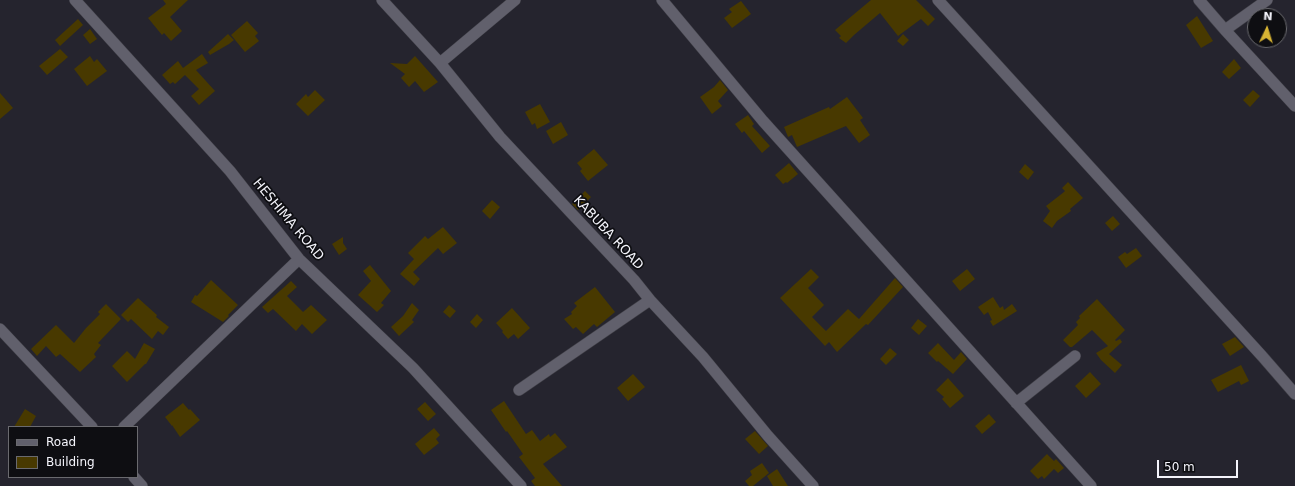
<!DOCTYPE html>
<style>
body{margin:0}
#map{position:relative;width:1295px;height:486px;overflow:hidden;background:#25242e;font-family:"DejaVu Sans",sans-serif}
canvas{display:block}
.legend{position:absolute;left:8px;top:426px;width:130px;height:52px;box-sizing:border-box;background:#0e0e12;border:1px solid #6a6a6f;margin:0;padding:5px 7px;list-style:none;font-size:12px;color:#f4f4fb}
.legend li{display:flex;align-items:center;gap:8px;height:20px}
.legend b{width:20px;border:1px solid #6a6a6f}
.north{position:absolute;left:1247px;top:8px;width:40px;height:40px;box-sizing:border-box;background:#0e0e12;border:1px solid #6a6a6f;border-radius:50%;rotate:4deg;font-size:11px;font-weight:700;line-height:16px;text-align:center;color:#f4f4fb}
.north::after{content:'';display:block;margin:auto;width:14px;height:18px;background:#d7b434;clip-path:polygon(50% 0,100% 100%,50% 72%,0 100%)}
.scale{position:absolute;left:1157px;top:460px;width:81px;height:18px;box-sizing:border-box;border:2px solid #f4f4fb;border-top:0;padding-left:5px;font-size:12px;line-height:14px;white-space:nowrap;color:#f4f4fb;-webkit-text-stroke:3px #0e0e12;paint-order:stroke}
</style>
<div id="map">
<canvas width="1295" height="486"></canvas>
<ul class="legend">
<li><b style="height:5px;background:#61606c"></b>Road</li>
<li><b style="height:11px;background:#483900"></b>Building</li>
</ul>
<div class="north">N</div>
<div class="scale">50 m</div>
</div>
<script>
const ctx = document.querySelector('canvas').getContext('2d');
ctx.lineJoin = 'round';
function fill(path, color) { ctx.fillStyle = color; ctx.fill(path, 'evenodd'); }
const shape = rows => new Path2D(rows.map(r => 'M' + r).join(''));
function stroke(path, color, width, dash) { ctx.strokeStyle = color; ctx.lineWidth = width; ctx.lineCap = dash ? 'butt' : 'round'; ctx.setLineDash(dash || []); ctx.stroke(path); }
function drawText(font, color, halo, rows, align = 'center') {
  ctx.font = font + ' "DejaVu Sans",sans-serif'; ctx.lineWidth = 3.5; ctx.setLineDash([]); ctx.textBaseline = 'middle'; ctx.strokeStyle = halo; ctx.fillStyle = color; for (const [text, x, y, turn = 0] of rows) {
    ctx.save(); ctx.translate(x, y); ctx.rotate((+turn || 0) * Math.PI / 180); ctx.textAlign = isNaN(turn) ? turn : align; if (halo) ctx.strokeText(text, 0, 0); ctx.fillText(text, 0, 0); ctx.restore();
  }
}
fill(shape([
 [163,0,188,0,170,17,182,31,171,41,164,33,162,35,148,18,166,4],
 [871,0,916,0,935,19,928,26,921,19,898,36,880,13,854,35,846,43,839,38,841,36,835,30],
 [741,1,751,14,732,28,724,18,732,12,729,9],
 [1197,16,1213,41,1201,48,1186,25],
 [78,19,83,25,60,46,55,40],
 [247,21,258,33,255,36,259,41,245,52,231,35],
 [90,29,97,39,90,44,83,35],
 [228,34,234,40,229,44,210,55,208,52],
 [903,34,909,40,903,46,897,41],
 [60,49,68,57,47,75,39,66],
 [202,54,208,63,196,70,215,91,199,105,191,96,199,89,185,75,175,84,173,82,170,84,162,75,178,61,183,68],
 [90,56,94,62,97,59,107,71,87,86,74,69],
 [415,56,438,82,424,92,415,81,409,87,401,78,405,74,390,63,407,64],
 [1234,59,1241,68,1229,79,1222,72],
 [720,80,728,90,718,101,722,106,712,114,700,97,714,87],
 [315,90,325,100,308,116,296,104,306,94,308,97],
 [1253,90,1260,96,1250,107,1243,100],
 [0,93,13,108,0,119],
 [847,97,863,118,860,120,870,135,859,143,846,126,797,147,792,135,788,137,784,127,829,107,830,109],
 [540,104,550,122,537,129,535,123,532,125,525,112],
 [748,115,754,124,752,126,770,146,762,153,744,131,742,133,735,124],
 [561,122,568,135,553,144,546,131],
 [594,149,608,165,588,181,580,171,582,169,577,163],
 [789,163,798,174,787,183,786,182,783,184,775,175],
 [1025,164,1034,172,1028,180,1019,172],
 [1068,182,1083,198,1070,209,1071,211,1057,221,1052,228,1043,221,1050,211,1046,206,1064,192,1065,191,1062,188],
 [585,191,591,197,578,210,572,204],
 [492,200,500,207,490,219,482,211],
 [1113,216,1120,224,1112,231,1105,223],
 [443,227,457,243,443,254,438,248,413,272,420,279,414,286,400,274,414,259,408,253,425,236,428,239],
 [343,237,343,243,347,249,339,255,332,244],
 [1136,248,1142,256,1126,268,1118,257,1125,252,1127,254],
 [370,265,391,291,381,303,384,305,377,312,358,295,371,281,363,271],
 [811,269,819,277,808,288,824,305,812,317,826,331,848,309,859,319,895,278,903,287,868,325,866,324,837,352,829,342,825,346,780,298],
 [967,269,975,279,960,291,952,281],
 [211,280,238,305,228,315,229,316,223,322,191,302,195,295,197,296],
 [291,281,297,287,287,296,303,312,311,305,327,320,312,334,302,324,296,331,273,309,268,313,262,307],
 [595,287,615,312,597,327,594,324,583,334,576,327,573,329,564,319,572,314,571,312,577,306,574,303],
 [993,297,1000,308,1003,306,1004,310,1012,304,1017,311,993,326,990,321,992,320,988,312,984,315,978,307],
 [138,298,157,315,156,317,169,327,163,335,158,331,152,339,131,319,128,322,121,315],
 [1097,299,1125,330,1115,340,1116,341,1120,339,1122,342,1109,354,1122,365,1115,373,1101,360,1096,353,1108,346,1092,330,1072,347,1070,347,1063,340,1078,325,1076,322,1080,318,1079,316],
 [412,303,419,310,412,320,414,322,399,336,391,327,403,316],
 [106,304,121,319,98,343,101,345,94,354,96,357,80,372,60,354,56,357,46,346,37,356,31,349,56,325,74,343,86,328,100,314,98,312],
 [449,305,456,311,450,318,443,312],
 [512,308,530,328,518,339,514,334,508,339,502,332,503,331,496,323],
 [477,314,483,320,476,328,470,322],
 [918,319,927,326,919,335,911,328],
 [1235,337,1244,347,1230,356,1222,344],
 [144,343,155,349,146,364,145,364,127,382,112,366,127,351,135,359],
 [938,343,954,360,961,352,967,359,953,374,938,361,937,362,928,353],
 [890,348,897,354,886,365,880,359],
 [1241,365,1249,381,1241,385,1239,381,1218,392,1211,380],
 [1090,372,1101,384,1086,398,1075,386],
 [633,374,645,387,628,401,617,388],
 [948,378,964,396,950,408,942,399,944,397,936,390],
 [504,401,526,434,532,430,540,441,549,434,550,437,555,433,567,447,543,464,562,486,535,486,531,481,535,478,519,457,523,454,507,431,506,432,491,410],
 [425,402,436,414,428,421,417,409],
 [183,403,189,410,190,409,200,420,180,437,172,425,172,426,165,417],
 [25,409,36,416,30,427,14,427],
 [989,414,996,422,982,434,975,426],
 [434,428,440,435,436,439,439,443,424,455,415,444],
 [755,431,768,446,759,454,745,439],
 [1047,454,1054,461,1056,459,1064,468,1058,473,1054,469,1044,479,1042,476,1038,479,1030,471],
 [762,463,769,473,753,486,749,486,745,481,752,475,750,471],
 [777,469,788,486,773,486,767,476]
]), '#483900');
const minor = shape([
 [75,0,230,171,299,259,413,368,521,486],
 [382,0,440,63,500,137,634,280,650,300,703,357,768,436,813,486],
 [662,0,763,121,1091,486],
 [938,0,1262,356,1295,394],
 [1199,0,1225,30,1295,106],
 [1225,30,1267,0],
 [440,63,515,0],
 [0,329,92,427],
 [519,390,650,300],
 [1016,403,1075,356],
 [124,427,299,259],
 [134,477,142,486]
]);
stroke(minor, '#414048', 12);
stroke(minor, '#61606c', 11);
drawText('13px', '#f4f4fb', '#0e0e12', [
 ["HESHIMA ROAD",288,220,50],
 ["KABUBA ROAD",608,233,47]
]);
</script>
